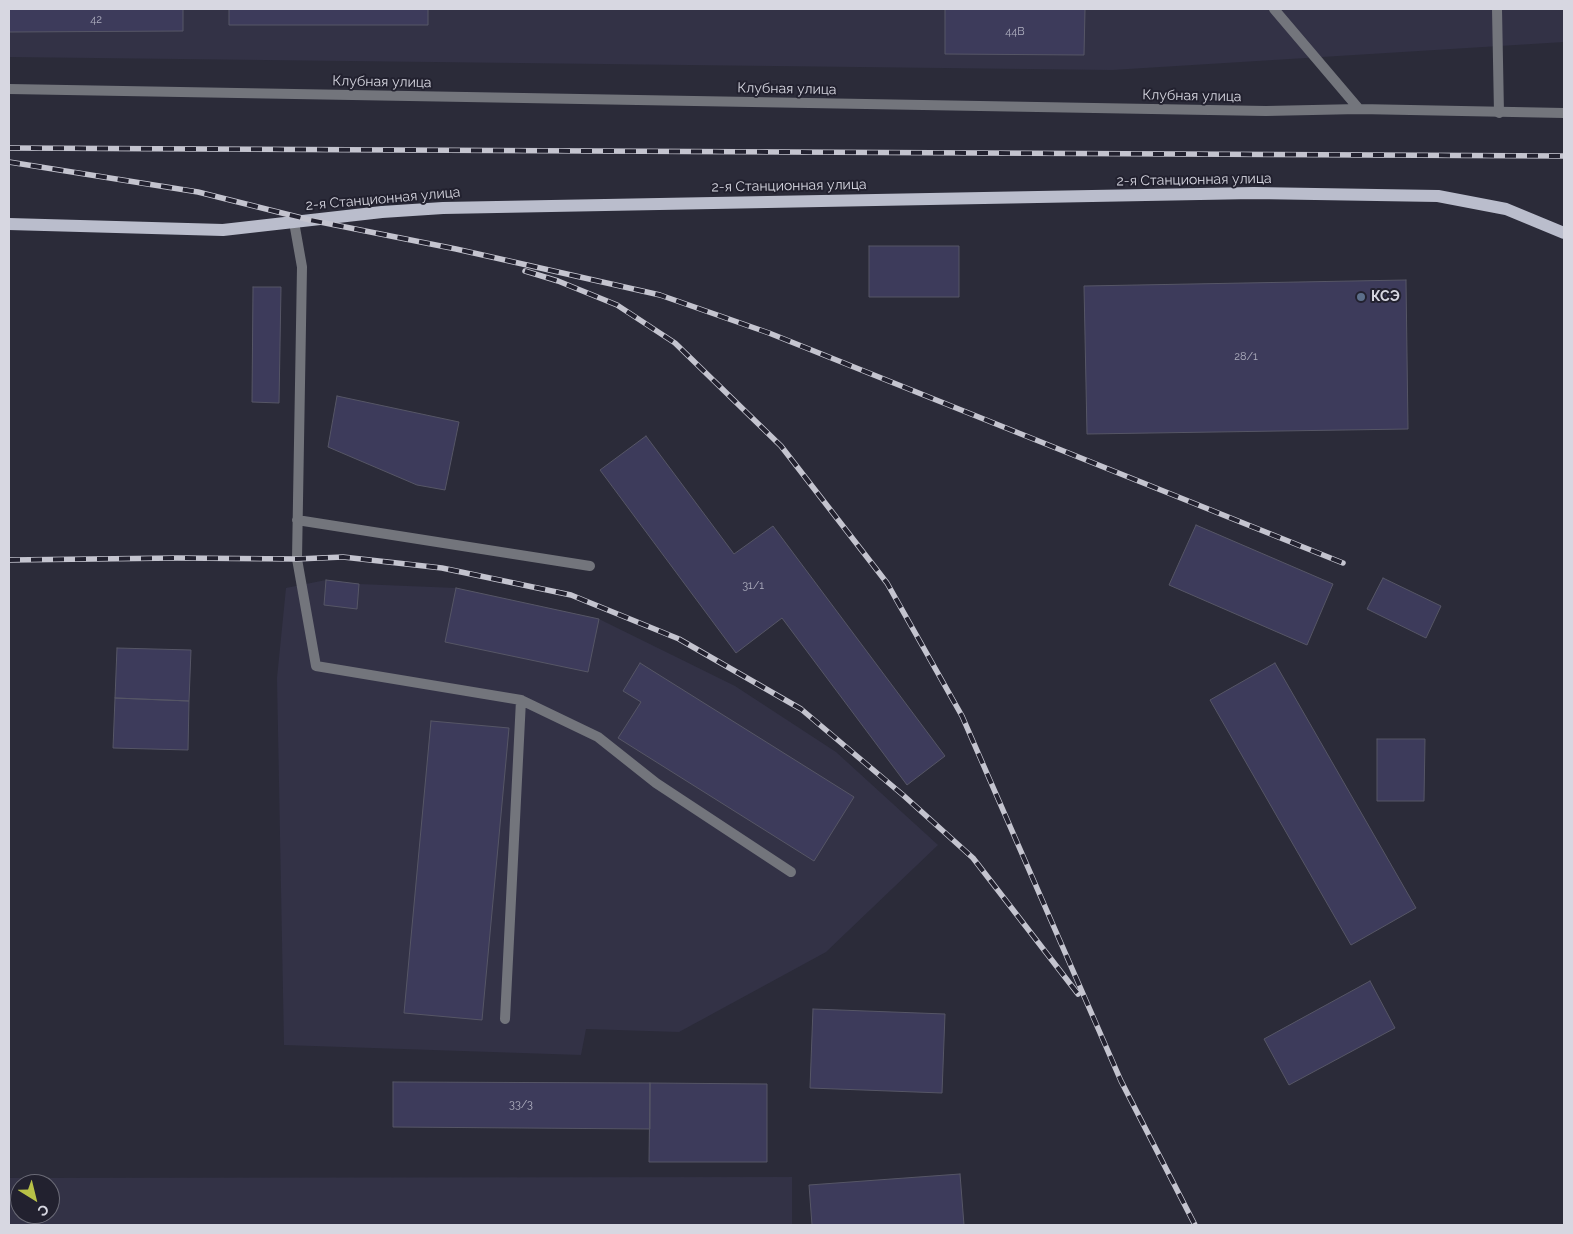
<!DOCTYPE html>
<meta charset="utf-8">
<style>
body{margin:0}
#map{position:relative;width:1573px;height:1234px;overflow:hidden;background:#2b2b39;font-family:Raleway,sans-serif}
canvas{display:block}
.frame{position:absolute;inset:0;border:10px solid #d7d7e1;pointer-events:none}
.north{position:absolute;left:10px;top:1174px;width:50px;height:50px;box-sizing:border-box;background:#22212f;border:1px solid #6a6a76;border-radius:50%;rotate:144deg;font-size:14px;font-weight:700;line-height:20px;text-align:center;color:#d7d7e1}
.north::after{content:'';display:block;margin:auto;width:18px;height:22px;background:#b8c147;clip-path:polygon(50% 0,100% 100%,50% 72%,0 100%)}
</style>
<div id="map">
<canvas width="1573" height="1234"></canvas>
<div class="frame"></div>
<div class="north">С</div>
</div>
<script>
const ctx = document.querySelector('canvas').getContext('2d');
ctx.lineJoin = 'round';
function fill(path, color) { ctx.fillStyle = color; ctx.fill(path, 'evenodd'); }
const shape = rows => new Path2D(rows.map(r => 'M' + r).join(''));
function stroke(path, color, width, dash) { ctx.strokeStyle = color; ctx.lineWidth = width; ctx.lineCap = dash ? 'butt' : 'round'; ctx.setLineDash(dash || []); ctx.stroke(path); }
function drawText(font, color, halo, rows, align = 'center') {
  ctx.font = font + ' Raleway,sans-serif'; ctx.lineWidth = 4; ctx.setLineDash([]); ctx.textBaseline = 'middle'; ctx.strokeStyle = halo; ctx.fillStyle = color; for (const [text, x, y, turn = 0] of rows) {
    ctx.save(); ctx.translate(x, y); ctx.rotate((+turn || 0) * Math.PI / 180); ctx.textAlign = isNaN(turn) ? turn : align; if (halo) ctx.strokeText(text, 0, 0); ctx.fillText(text, 0, 0); ctx.restore();
  }
}
fill(shape([
 [9,9,1564,9,1564,42,1112,70,9,57],
 [326,580,359,584,456,588,599,619,735,686,836,752,938,845,826,952,679,1032,586,1029,581,1055,284,1045,277,678,286,588],
 [792,1177,792,1225,9,1225,9,1178],
 [20,1184,50,1184,50,1214,20,1214]
]), '#333246');
const building = shape([
 [9,9,183,9,183,31,9,32,9,9],
 [229,9,428,9,428,25,229,25,229,9],
 [945,9,1085,9,1084,55,945,54,945,9],
 [869,246,959,246,959,297,869,297,869,246],
 [1406,280,1408,429,1087,434,1084,286,1406,280],
 [253,287,281,287,279,403,252,402,253,287],
 [337,396,459,422,445,490,417,485,328,447,337,396],
 [646,436,734,554,773,526,945,756,907,785,782,618,736,653,600,470,646,436],
 [1196,525,1333,584,1307,645,1169,585,1196,525],
 [1383,578,1441,606,1426,638,1367,609,1383,578],
 [326,580,359,584,357,609,324,605,326,580],
 [456,588,599,619,588,672,445,642,456,588],
 [117,648,191,650,189,701,115,698,117,648],
 [640,663,854,797,814,861,618,738,641,702,623,691,640,663],
 [1275,663,1416,908,1351,945,1210,700,1275,663],
 [115,698,189,701,188,750,113,748,115,698],
 [431,721,509,728,482,1020,404,1013,431,721],
 [1377,739,1425,739,1424,801,1377,801,1377,739],
 [1370,981,1395,1028,1289,1085,1264,1039,1370,981],
 [813,1009,945,1014,942,1093,810,1088,813,1009],
 [393,1082,650,1083,650,1129,393,1127,393,1082],
 [650,1083,767,1084,767,1162,649,1162,650,1083],
 [960,1174,964,1225,812,1225,809,1185,960,1174]
]);
fill(building, '#3d3b5b');
stroke(building, '#565666', 1);
stroke(shape([
 [1497,9,1499,113],
 [294,222,302,267,297,559,316,666,521,700,505,1019],
 [297,520,590,566],
 [521,700,598,737,656,783,791,872]
]), '#73757c', 10);
stroke(shape([
 [1274,9,1359,109],
 [9,89,1266,111,1359,109,1564,113]
]), '#73757c', 10);
stroke(shape([
 [9,224,223,230,382,212,443,208,1254,193,1438,196,1506,209,1564,233]
]), '#babdcc', 12);
const rail = shape([
 [9,148,1564,156],
 [9,162,198,192,310,220,456,249,660,295,769,333,1343,563],
 [525,271,558,281,617,305,675,343,781,446,887,583,962,716,1121,1081,1195,1225],
 [9,560,177,558,297,559,343,557,442,568,571,595,679,639,801,709,903,795,973,858,1078,994]
]);
stroke(rail, '#c4c4cf', 5.5);
stroke(rail, '#22212f', 4, [11]);
for (const [x, y, r, color] of [
 [1361,297,5,"#5c6f8a"]
]) { const dot = new Path2D(); dot.arc(x, y, r, 0, 2 * Math.PI); ctx.fillStyle = color; ctx.fill(dot); stroke(dot, '#22212f', 2); }
drawText('11px', '#b0b0c0', null, [
 ["42",96,20],
 ["44В",1015,32],
 ["28/1",1246,357],
 ["31/1",753,586],
 ["33/3",521,1105]
]);
drawText('14px', '#d7d7e1', '#22212f', [
 ["Клубная улица",382,82,1],
 ["Клубная улица",787,89,1],
 ["Клубная улица",1192,96,1],
 ["2-я Станционная улица",1194,180,-1],
 ["2-я Станционная улица",789,186,-1],
 ["2-я Станционная улица",383,199,-5]
]);
drawText('bold 14px', '#d7d7e1', '#22212f', [
 ["КСЭ",1371,297]
], 'left');
</script>
